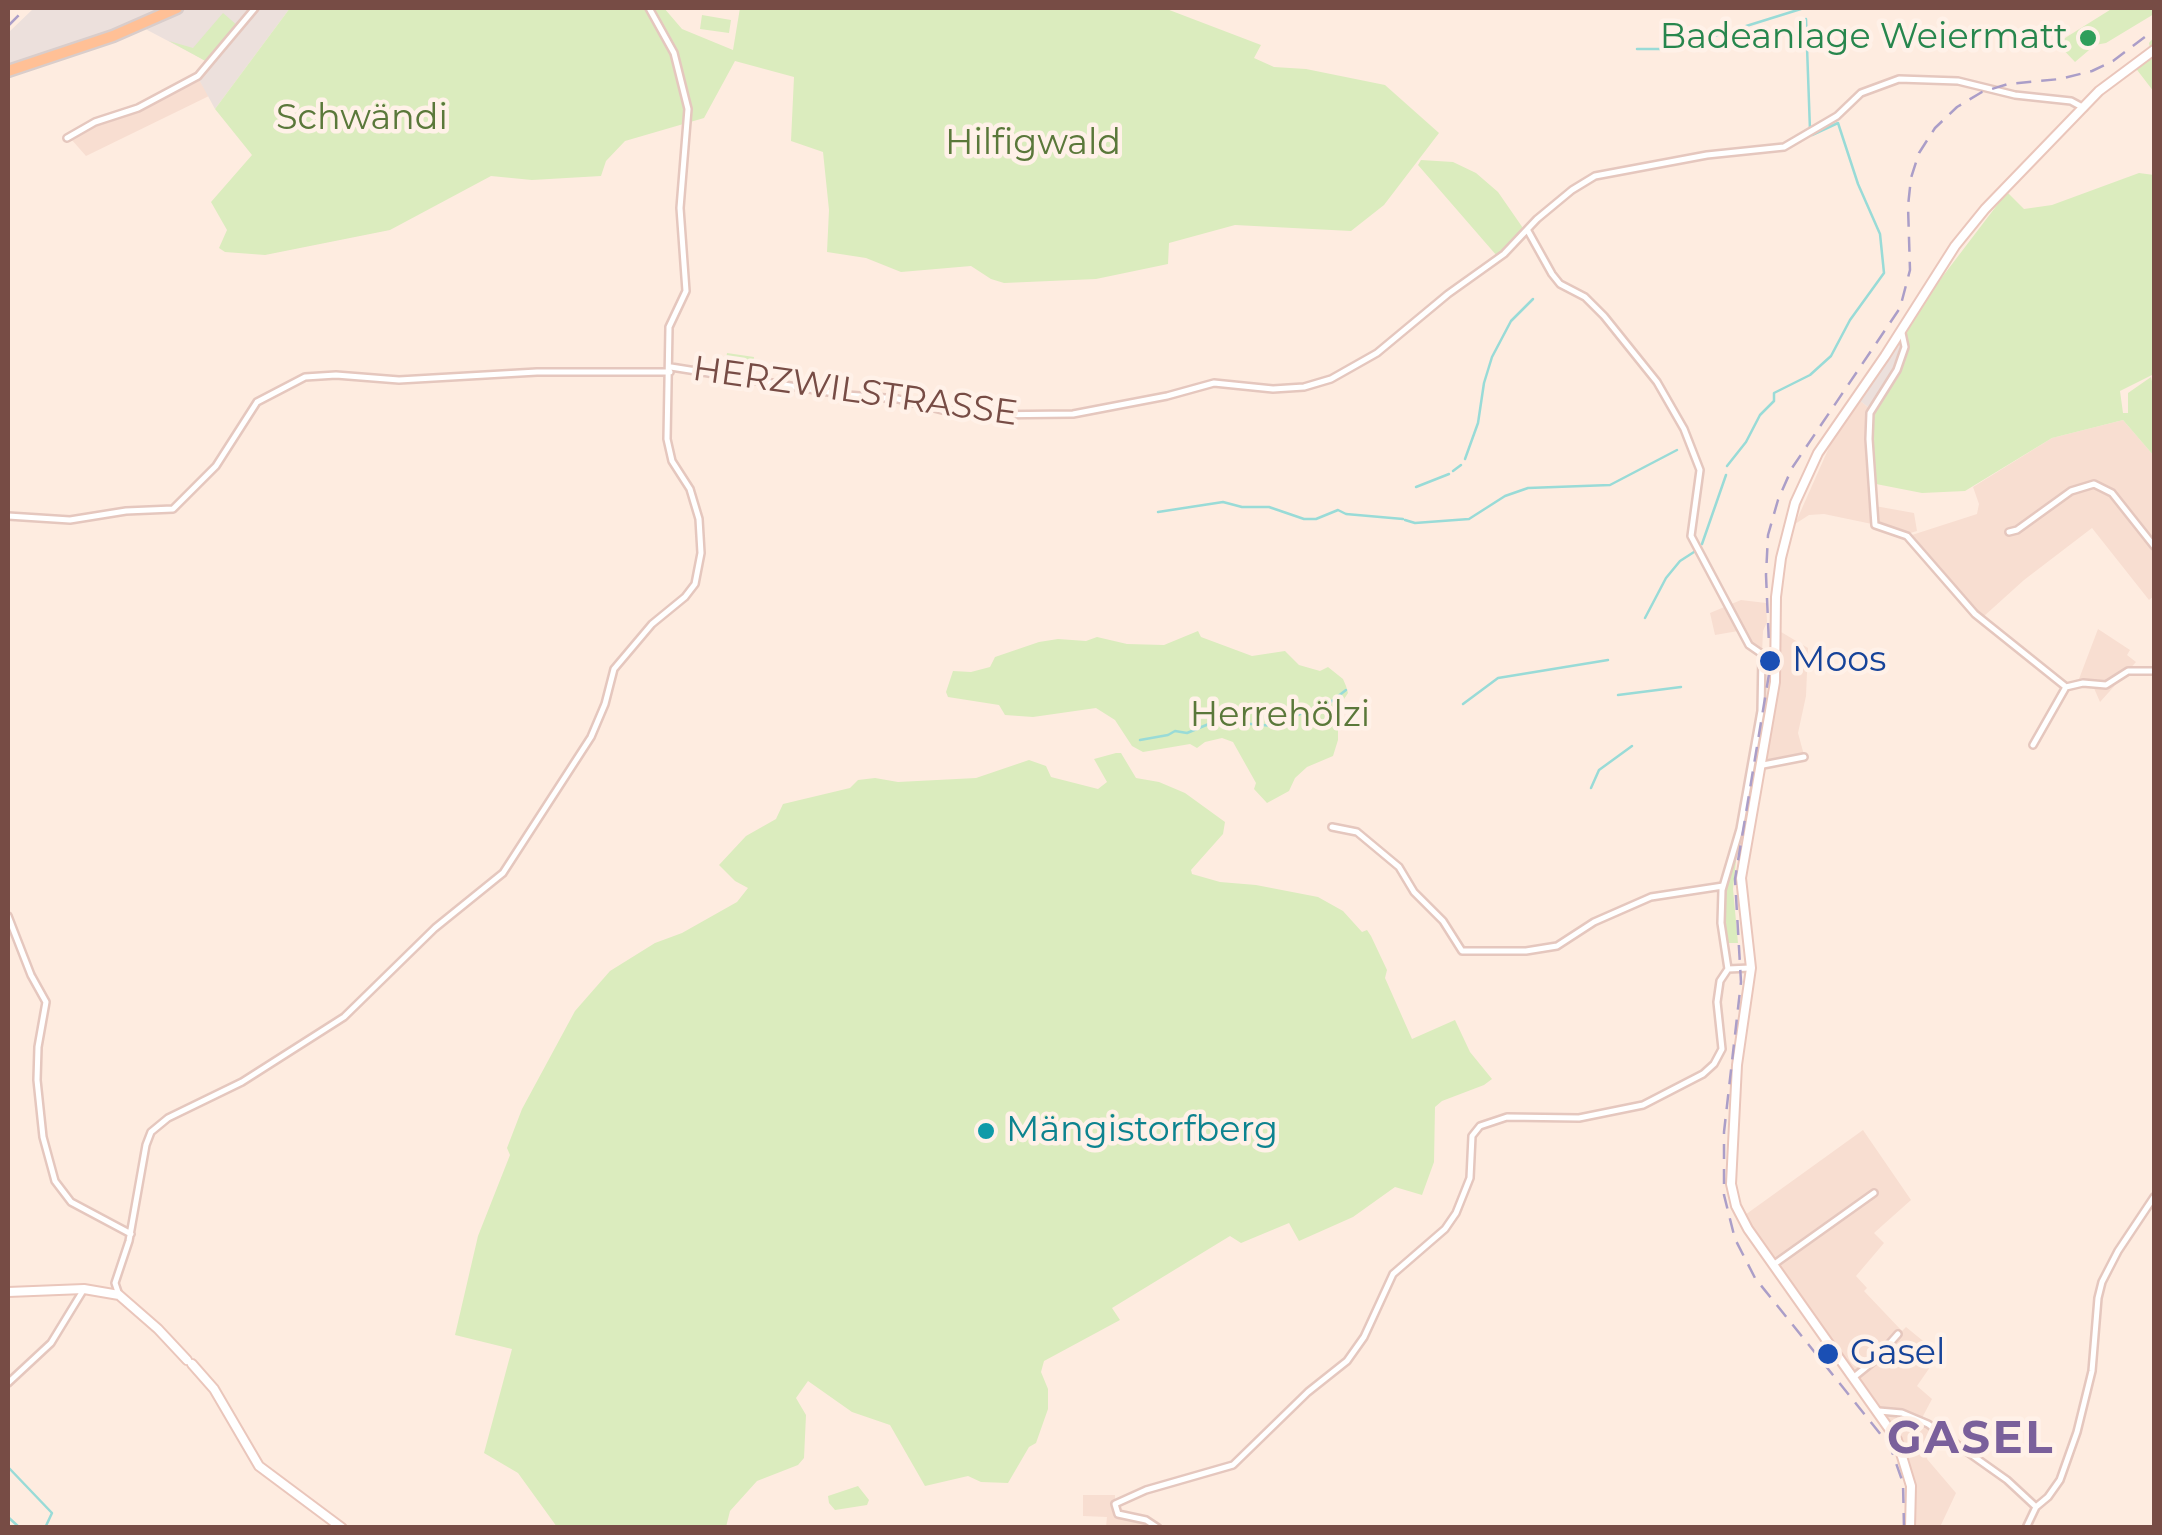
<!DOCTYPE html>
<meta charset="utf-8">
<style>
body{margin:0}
#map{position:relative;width:2162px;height:1535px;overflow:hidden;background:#feece0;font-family:Montserrat,sans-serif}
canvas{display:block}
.frame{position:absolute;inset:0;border:10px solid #774c45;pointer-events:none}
</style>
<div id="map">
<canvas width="2162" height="1535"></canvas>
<div class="frame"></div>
</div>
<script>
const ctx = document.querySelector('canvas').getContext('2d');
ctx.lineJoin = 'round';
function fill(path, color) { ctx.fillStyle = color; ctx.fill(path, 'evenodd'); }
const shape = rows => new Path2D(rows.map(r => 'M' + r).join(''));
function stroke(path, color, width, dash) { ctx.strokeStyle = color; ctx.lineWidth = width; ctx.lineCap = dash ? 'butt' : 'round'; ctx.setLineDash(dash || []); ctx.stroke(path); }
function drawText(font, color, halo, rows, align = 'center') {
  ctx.font = font + ' Montserrat,sans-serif'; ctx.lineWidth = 9; ctx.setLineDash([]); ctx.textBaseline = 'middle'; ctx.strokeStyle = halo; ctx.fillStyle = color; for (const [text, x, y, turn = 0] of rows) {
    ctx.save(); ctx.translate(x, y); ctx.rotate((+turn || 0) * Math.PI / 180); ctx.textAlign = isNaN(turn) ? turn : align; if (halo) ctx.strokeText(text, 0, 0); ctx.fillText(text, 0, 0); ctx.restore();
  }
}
fill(shape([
 [196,74,209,96,86,156,71,139,65,137,96,118,127,109],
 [1859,400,1873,411,1870,449,1876,484,1875,506,1914,513,1917,531,1907,534,1896,529,1824,514,1809,515,1795,524,1835,434],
 [2123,420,2154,456,2154,596,2149,600,2092,528,2024,580,1983,617,1912,535,1977,514,1979,504,1973,487,2052,438],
 [1741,600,1766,603,1767,622,1763,631,1762,654,1754,648,1744,630,1715,635,1710,613],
 [1776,629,1808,648,1806,696,1798,733,1804,755,1762,765,1775,682],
 [2098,629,2130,650,2127,655,2136,662,2100,702,2093,686,2079,679],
 [1863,1130,1911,1200,1874,1233,1884,1243,1856,1276,1867,1288,1864,1291,1902,1331,1906,1327,1939,1354,1917,1386,1932,1399,1922,1418,1937,1427,1927,1459,1956,1493,1940,1527,1913,1527,1913,1486,1899,1439,1882,1409,1746,1221,1745,1215],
 [1083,1495,1115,1495,1115,1511,1158,1527,1106,1527,1107,1517,1083,1516]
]), '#f8ded1');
fill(shape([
 [34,8,290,8,215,109,196,74,208,62,134,23,8,70,8,33],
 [1903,338,1903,347,1896,369,1875,401,1873,411,1859,400]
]), '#ece0dc');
fill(shape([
 [290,8,664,8,682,29,733,50,740,8,1164,8,1261,45,1254,58,1274,67,1306,69,1385,85,1439,133,1384,205,1351,231,1235,225,1169,243,1168,264,1096,279,1004,283,991,279,971,266,901,272,866,258,827,252,829,210,823,152,791,141,794,77,735,61,704,118,625,141,606,161,601,176,532,180,491,176,390,230,265,255,225,252,219,248,227,230,211,202,252,155,215,109],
 [2113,8,2154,8,2154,14,2106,43,2095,45,2075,62,2057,43],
 [223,13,238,26,209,63,169,41,193,48],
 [702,15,731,20,729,33,700,29],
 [2154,37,2154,92,2131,62,2150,49,2149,43],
 [1421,160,1453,162,1476,173,1498,192,1525,231,1497,256,1418,165],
 [2139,173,2154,175,2154,374,2120,391,2123,413,2128,413,2128,393,2151,377,2154,390,2154,456,2123,420,2052,438,1965,491,1922,493,1876,484,1870,449,1873,411,1902,364,1908,339,1906,333,1930,293,2007,192,2024,209,2052,205],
 [727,353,754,357,752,370,725,367],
 [1198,631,1201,637,1252,656,1285,651,1299,665,1320,671,1328,667,1343,679,1346,686,1348,693,1338,708,1338,740,1333,756,1307,767,1295,778,1289,791,1267,803,1254,789,1256,783,1233,742,1222,738,1205,742,1197,748,1190,744,1143,752,1132,746,1115,720,1096,708,1033,717,1005,715,999,705,948,697,946,692,953,671,971,672,990,667,995,657,1039,642,1058,639,1086,641,1097,637,1127,644,1164,645],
 [1116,753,1121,753,1136,778,1159,782,1185,793,1225,822,1223,834,1191,870,1192,874,1220,882,1256,885,1318,897,1343,911,1362,932,1367,930,1371,936,1387,970,1385,978,1412,1039,1455,1020,1470,1052,1492,1079,1484,1085,1442,1101,1435,1107,1434,1162,1422,1195,1395,1187,1353,1217,1299,1241,1289,1223,1241,1243,1230,1236,1112,1308,1120,1320,1044,1361,1041,1372,1048,1389,1048,1409,1036,1443,1029,1447,1008,1483,981,1482,968,1476,925,1486,890,1425,852,1412,808,1381,796,1398,806,1415,804,1458,798,1465,757,1481,730,1511,726,1527,557,1527,518,1473,484,1453,512,1349,455,1335,478,1236,510,1155,507,1148,522,1109,575,1011,610,971,655,943,682,933,737,902,748,888,735,881,719,865,746,836,776,819,783,804,850,788,858,780,875,778,898,782,976,778,1029,760,1046,766,1051,777,1098,789,1107,782,1094,759],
 [1738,842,1733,889,1738,943,1725,943,1724,899],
 [858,1486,869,1500,867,1505,835,1510,829,1503,828,1496]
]), '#dbecbe');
stroke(shape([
 [1806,19,1810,130],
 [1711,37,1804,8],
 [1637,49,1669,49,1707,38],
 [1465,459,1478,423,1484,383,1492,357,1511,321,1533,299],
 [1727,466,1746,442,1760,415,1774,401,1774,393,1810,375,1831,356,1850,320,1884,273,1880,234,1858,184,1838,123,1812,135],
 [1453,471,1461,465],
 [1416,487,1449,474],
 [1158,512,1223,502,1242,507,1269,507,1304,519,1316,519,1338,510,1346,514,1403,519],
 [1405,520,1415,523,1469,519,1505,496,1528,488,1610,485,1677,450],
 [1702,544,1726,475],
 [1645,618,1666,578,1680,561,1694,552],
 [1618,695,1681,687],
 [1463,704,1498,678,1608,660],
 [1140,740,1168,735,1175,731,1187,733,1216,721,1274,726,1300,714,1323,708,1346,690],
 [1591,788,1599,770,1632,746],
 [8,1467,52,1513,45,1528],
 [8,1517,20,1528]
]), '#99dbd7', 2.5);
const street = shape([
 [67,138,95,122,138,108,198,76,255,8],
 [1902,333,1905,347,1897,370,1870,413,1869,439,1875,525,1907,536,1975,614,2066,687],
 [671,367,847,395,898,399,946,411,983,415,1073,414,1167,396,1214,383,1273,389,1304,387,1331,379,1377,353,1448,294,1504,254,1537,219,1572,190,1595,176,1707,155,1784,147,1837,116,1861,93,1899,79,1958,81,2015,95,2071,101,2084,108],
 [8,516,70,520,126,511,173,509,216,466,257,402,305,377,336,375,399,380,537,372,670,372],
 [2009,532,2017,530,2071,491,2094,484,2112,493,2154,546],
 [2066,687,2083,683,2106,685,2128,671,2154,671],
 [2033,745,2066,687],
 [1763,765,1804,757],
 [1332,827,1357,832,1399,867,1414,892,1443,921,1462,951,1526,951,1557,946,1594,922,1651,897,1723,886],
 [8,916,31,975,46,1002,38,1047,37,1080,43,1137,55,1181,71,1202,131,1234],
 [1728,969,1750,968],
 [1773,1265,1874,1193],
 [119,1295,115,1283,129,1241,146,1145,151,1132,168,1118,242,1082,344,1017,435,928,503,873,591,737,605,704,614,669,652,624,685,597,695,584,701,553,699,519,690,489,672,461,667,439,669,327,686,291,680,208,688,109,674,53,649,8],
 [1854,1377,1875,1360,1898,1334],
 [8,1383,51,1343,84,1289],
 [1879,1411,1902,1413,1928,1424,2007,1480,2035,1506],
 [1158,1528,1146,1520,1118,1514,1115,1504,1146,1490,1233,1465,1308,1392,1347,1361,1364,1337,1393,1274,1445,1229,1456,1213,1470,1178,1472,1136,1480,1126,1507,1117,1579,1118,1643,1105,1703,1074,1714,1064,1722,1049,1717,1002,1720,981,1728,969,1721,923,1722,890,1740,829,1761,711,1762,654,1749,645,1691,536,1700,470,1684,429,1657,382,1604,316,1585,297,1560,284,1552,274,1528,231],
 [2026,1528,2036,1507,2048,1497,2060,1480,2077,1432,2092,1371,2098,1298,2102,1282,2118,1251,2154,1197]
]);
const secondary = shape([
 [8,1292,84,1289,119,1295,158,1329,187,1360],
 [192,1364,214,1389,259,1466,342,1528],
 [1910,1528,1911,1486,1897,1440,1748,1229,1736,1206,1731,1184,1737,1065,1751,968,1741,878,1775,682,1776,597,1781,558,1795,503,1818,453,1885,356,1955,246,1985,209,2099,91,2154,50]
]);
const primary = shape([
 [8,71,113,36,177,8]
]);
stroke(street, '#e5c7be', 10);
stroke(secondary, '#eac6bb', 12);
stroke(primary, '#d9cdcb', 15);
stroke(street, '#fff', 5);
stroke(secondary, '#fff', 8);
stroke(primary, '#ffc096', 10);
stroke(shape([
 [8,26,26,8],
 [1904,1528,1903,1483,1890,1446,1755,1278,1735,1239,1724,1195,1724,1132,1741,982,1735,879,1770,668,1766,575,1768,535,1778,500,1792,468,1900,308,1910,270,1908,206,1911,178,1919,153,1935,128,1957,107,1982,92,2008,84,2060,79,2092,71,2113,61,2154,30]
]), '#ab9ec8', 2.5, [15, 10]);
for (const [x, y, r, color] of [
 [2088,38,10,"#2e9e5b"],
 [1770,661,12,"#1a4fb4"],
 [986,1131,10,"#0f9aa8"],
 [1828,1354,12,"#1a4fb4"]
]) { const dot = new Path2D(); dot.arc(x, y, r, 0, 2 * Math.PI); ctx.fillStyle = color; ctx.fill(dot); stroke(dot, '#fff1e8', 4); }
drawText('35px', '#27864d', '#fff1e8', [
 ["Badeanlage Weiermatt",2068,38]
], 'right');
drawText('35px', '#5a783a', '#fff1e8', [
 ["Schwändi",362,119],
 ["Hilfigwald",1033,144],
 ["Herrehölzi",1280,716]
]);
drawText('35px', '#774c45', '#fff1e8', [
 ["HERZWILSTRASSE",855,392,8]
]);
drawText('35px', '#164399', '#fff1e8', [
 ["Moos",1792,661],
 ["Gasel",1850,1354]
], 'left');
drawText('35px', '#0d838f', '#fff1e8', [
 ["Mängistorfberg",1006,1131]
], 'left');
ctx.letterSpacing = '2.5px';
drawText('bold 45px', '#7a609b', '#fff1e8', [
 ["GASEL",1971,1440]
]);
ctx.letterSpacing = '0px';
</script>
